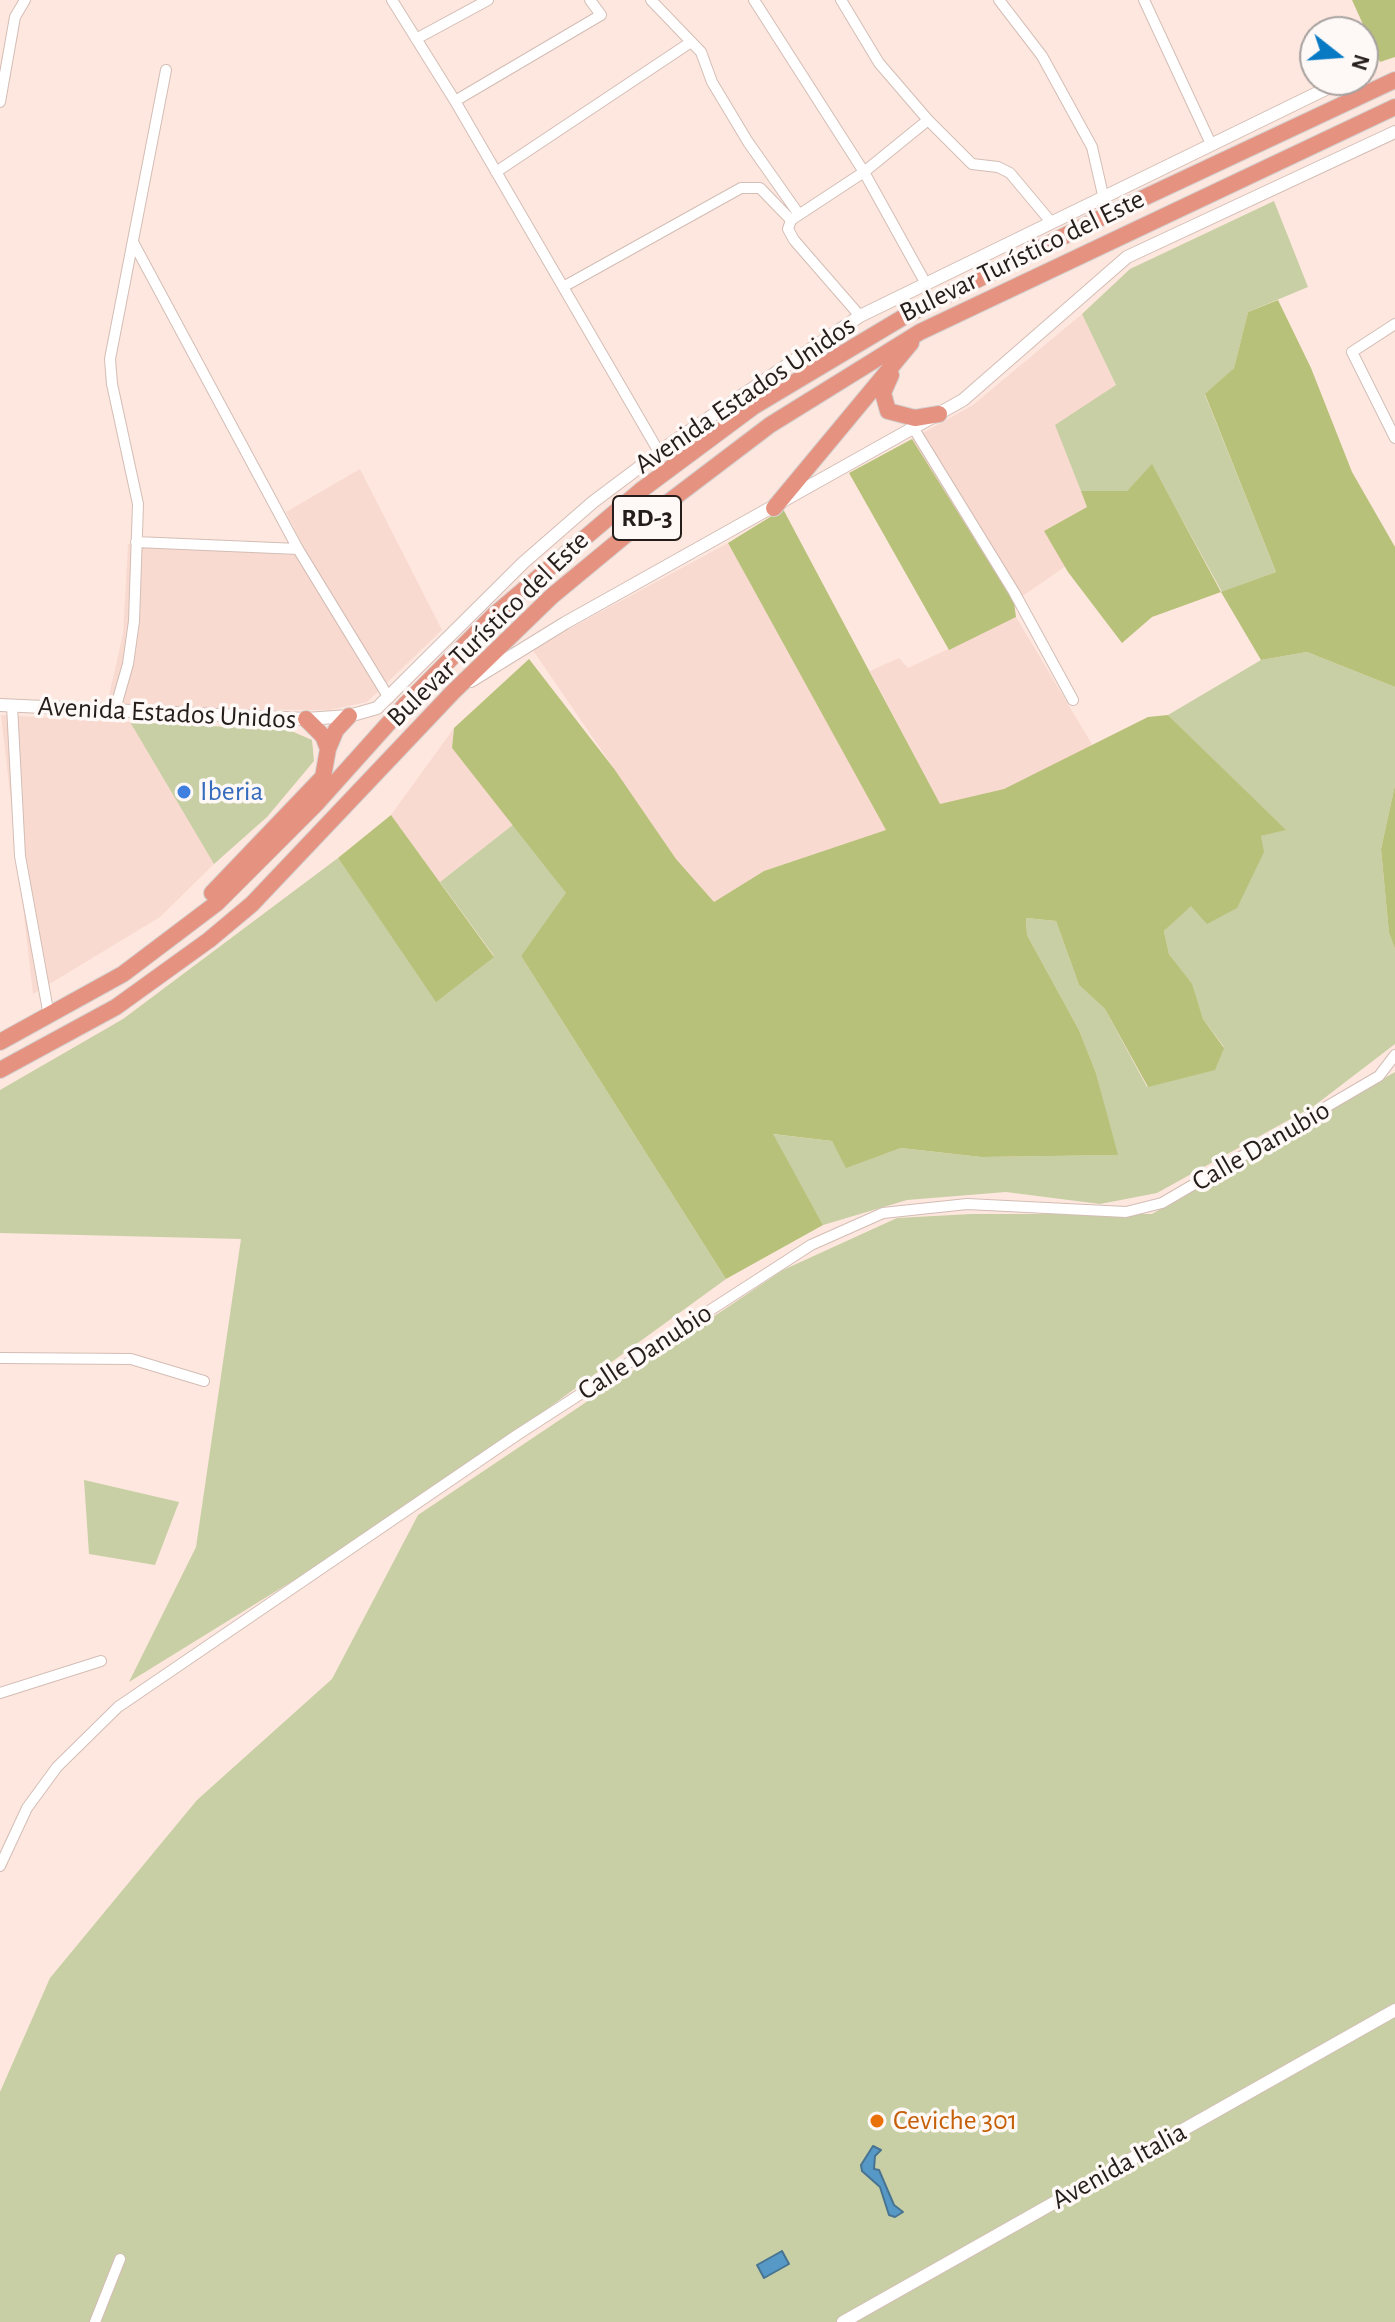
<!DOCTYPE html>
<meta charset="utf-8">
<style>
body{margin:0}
#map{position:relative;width:1395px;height:2322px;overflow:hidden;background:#fee7df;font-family:"Alegreya Sans",sans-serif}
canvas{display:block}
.north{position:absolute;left:1299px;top:16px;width:80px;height:80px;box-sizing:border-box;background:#fef9f7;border:2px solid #a7a19f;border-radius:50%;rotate:107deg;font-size:22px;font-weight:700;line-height:32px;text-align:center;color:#251d1a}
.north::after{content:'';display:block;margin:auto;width:28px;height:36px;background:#087ac4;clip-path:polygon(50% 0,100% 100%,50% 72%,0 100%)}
</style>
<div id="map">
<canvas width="1395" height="2322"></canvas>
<div class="north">N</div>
</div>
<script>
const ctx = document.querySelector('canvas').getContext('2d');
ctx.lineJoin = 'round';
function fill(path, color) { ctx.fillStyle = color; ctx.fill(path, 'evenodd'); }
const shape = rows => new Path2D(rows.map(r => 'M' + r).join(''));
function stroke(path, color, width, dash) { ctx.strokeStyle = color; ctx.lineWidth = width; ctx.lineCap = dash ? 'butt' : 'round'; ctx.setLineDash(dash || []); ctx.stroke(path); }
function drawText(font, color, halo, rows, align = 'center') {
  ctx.font = font + ' "Alegreya Sans",sans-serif'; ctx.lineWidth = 7; ctx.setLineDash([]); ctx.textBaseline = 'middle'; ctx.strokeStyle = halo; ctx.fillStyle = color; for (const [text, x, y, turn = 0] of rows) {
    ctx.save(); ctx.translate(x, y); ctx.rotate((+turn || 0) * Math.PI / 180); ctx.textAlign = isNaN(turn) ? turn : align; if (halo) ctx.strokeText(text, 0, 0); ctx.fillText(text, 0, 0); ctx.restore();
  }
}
fill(shape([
 [1082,314,1116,385,1087,507,1044,531,1066,566,1014,602,912,439,973,405],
 [360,469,442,630,367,702,330,710,106,709,123,634,128,544,308,556,286,512],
 [728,543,887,830,764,871,714,902,676,859,532,649],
 [1016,617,1093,746,1004,789,940,805,870,671,899,658,908,668],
 [1,715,130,722,214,864,160,917,33,994],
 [454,728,452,748,514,824,440,882,391,815]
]), '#f9dad0');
fill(shape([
 [1274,201,1308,287,1248,312,1234,368,1205,395,1276,572,1222,592,1152,465,1127,491,1081,491,1055,425,1116,385,1082,314,1130,269],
 [1307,652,1395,687,1395,785,1381,849,1389,933,1395,949,1395,1044,1314,1106,1157,1193,1100,1204,1006,1192,907,1200,823,1225,772,1134,832,1141,847,1167,901,1148,981,1157,1117,1155,1096,1073,1079,1030,1027,935,1026,918,1056,921,1079,985,1105,1009,1147,1087,1224,1047,1203,1019,1191,984,1169,954,1164,931,1260,836,1285,830,1168,715,1261,660],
 [130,722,289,730,312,740,314,761,267,817,214,864],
 [514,824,567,894,521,956,726,1279,409,1509,129,1682,196,1547,241,1239,0,1233,0,1090,123,1019,338,858,436,1001,494,956,440,882],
 [1395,1072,1395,2322,0,2322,0,2092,50,1978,197,1800,332,1679,418,1515,783,1270,897,1218,971,1214,1152,1214],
 [84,1480,179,1502,155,1565,89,1554]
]), '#c8cfa4');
fill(shape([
 [1352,0,1395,0,1395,57,1380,62],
 [1278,300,1311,368,1352,472,1395,547,1395,687,1307,652,1261,660,1221,592,1152,617,1122,643,1068,572,1044,531,1087,507,1081,491,1127,491,1152,464,1221,592,1276,572,1205,394,1234,368,1248,312],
 [912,439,1014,602,1016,617,949,650,849,473],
 [783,509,940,804,1004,789,1148,717,1168,715,1286,830,1261,836,1264,852,1237,908,1207,924,1191,906,1164,931,1169,954,1192,984,1203,1019,1224,1048,1215,1070,1148,1087,1105,1009,1079,985,1056,921,1026,918,1027,935,1079,1030,1096,1073,1118,1155,981,1157,901,1148,846,1168,832,1141,773,1134,823,1225,726,1279,521,956,566,893,452,748,454,728,529,659,615,770,676,859,714,902,764,871,886,830,728,543],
 [1395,785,1395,949,1389,933,1381,849],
 [391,815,494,957,436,1002,338,858]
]), '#b7c179');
const water = shape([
 [873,2146,881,2150,875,2156,874,2169,879,2170,894,2205,903,2212,895,2217,889,2215,880,2187,862,2171,861,2165,873,2146],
 [782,2251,789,2264,764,2278,757,2265,782,2251]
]);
fill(water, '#5799c6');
stroke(water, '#487492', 2);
const minor = shape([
 [392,0,455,101,659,452],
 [651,0,701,52,712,82,748,142,798,213],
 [754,0,864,172,925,282],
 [841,0,879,63,928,120,972,164,998,167,1010,173,1051,222],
 [999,0,1042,56,1092,147,1103,195],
 [1144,0,1211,144],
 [416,39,488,0],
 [455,101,601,15,590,0],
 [0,102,15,17,25,0],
 [496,172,691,42],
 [133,242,298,549,389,698],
 [563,287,741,188,760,188,791,220],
 [860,316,794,240,788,229,791,220,864,172,928,120],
 [1395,324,1352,352,1395,438],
 [914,429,1014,592,1073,700],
 [136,542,298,549],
 [12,706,20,856,49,1016],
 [114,713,128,664,134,621,138,504,112,384,110,359,166,70],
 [0,1358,131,1359,204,1381],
 [0,1693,101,1661],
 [0,1866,27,1808,57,1767,118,1707,517,1435,811,1245,883,1213,967,1204,1126,1212,1162,1203,1379,1076,1395,1055],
 [95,2322,120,2259]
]);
const tertiary = shape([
 [471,681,565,623,963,400,1127,257,1395,132],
 [0,705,306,719,349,716,377,708,523,563,593,502,673,442,860,316,1338,83],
 [843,2322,1395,2010]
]);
const trunk = shape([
 [891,375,883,393,888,411,915,418,939,414],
 [774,508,911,343],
 [328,749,336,730,349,716],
 [212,893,323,777,328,749,323,736,306,719],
 [0,1042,123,974,217,903,317,803,404,706,495,614,640,491,753,407,907,315,1090,223,1395,80],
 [0,1070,116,1007,209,940,252,904,453,692,552,596,633,529,770,425,920,332,1395,107]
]);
stroke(minor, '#d3bdb5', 12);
stroke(tertiary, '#d3bdb5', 14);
stroke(trunk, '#d3d2d1', 18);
stroke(minor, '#fff', 10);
stroke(tertiary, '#fff', 12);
stroke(trunk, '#e69280', 16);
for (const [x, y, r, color] of [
 [184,792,8,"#3f7fe0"],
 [877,2121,8,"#e8710a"]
]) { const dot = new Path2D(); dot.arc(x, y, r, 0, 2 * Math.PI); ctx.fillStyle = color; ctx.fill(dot); stroke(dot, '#fef9f7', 3); }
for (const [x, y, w] of [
 [647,518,68]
]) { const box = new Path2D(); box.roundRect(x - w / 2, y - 22, w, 44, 6); ctx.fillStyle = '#fef9f7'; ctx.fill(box); stroke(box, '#251d1a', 2); }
drawText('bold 26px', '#251d1a', null, [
 ["RD-3",647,518]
]);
drawText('28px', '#251d1a', '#fef9f7', [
 ["Bulevar Turístico del Este",1022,256,-26],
 ["Avenida Estados Unidos",745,395,-34],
 ["Bulevar Turístico del Este",488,629,-44],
 ["Avenida Estados Unidos",167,713,3],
 ["Calle Danubio",1261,1146,-30],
 ["Calle Danubio",645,1352,-33],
 ["Avenida Italia",1119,2166,-29]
]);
drawText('28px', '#366cbe', '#fef9f7', [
 ["Iberia",200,792]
], 'left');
drawText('28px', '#c56008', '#fef9f7', [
 ["Ceviche 301",893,2121]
], 'left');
</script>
